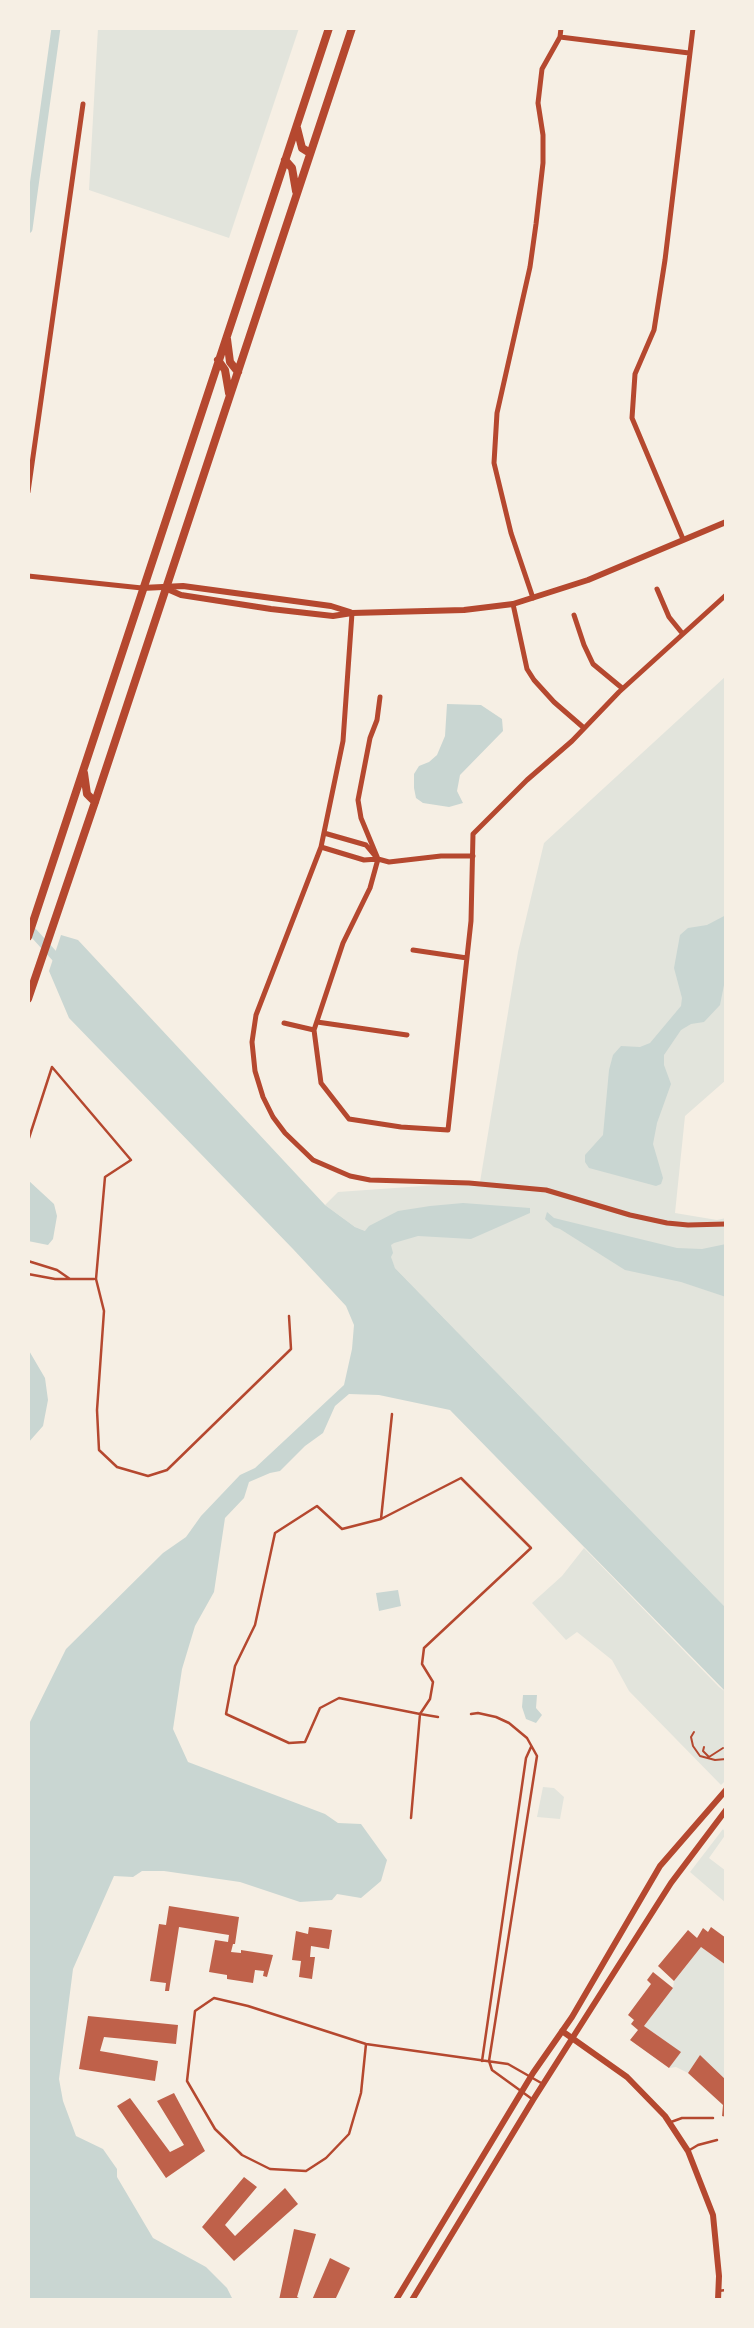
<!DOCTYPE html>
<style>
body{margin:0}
#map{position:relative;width:754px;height:2328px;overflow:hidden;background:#f6efe4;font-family:"Exo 2",sans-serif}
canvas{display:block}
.frame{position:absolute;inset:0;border:30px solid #f6efe4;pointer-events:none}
</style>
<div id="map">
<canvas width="754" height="2328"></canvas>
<div class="frame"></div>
</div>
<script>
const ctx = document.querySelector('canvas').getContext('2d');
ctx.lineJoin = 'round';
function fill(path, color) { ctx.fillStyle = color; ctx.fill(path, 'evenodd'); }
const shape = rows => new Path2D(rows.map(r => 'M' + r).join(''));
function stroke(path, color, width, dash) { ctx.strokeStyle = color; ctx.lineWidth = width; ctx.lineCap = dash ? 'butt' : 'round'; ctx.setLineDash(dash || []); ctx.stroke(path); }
fill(shape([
 [98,28,299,28,229,238,89,190],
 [726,676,726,1080,685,1116,675,1213,717,1220,726,1218,726,1608,395,1268,390,1257,365,1231,355,1227,325,1205,338,1192,480,1182,518,952,544,843],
 [584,1548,719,1687,726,1692,726,1780,721,1785,629,1691,612,1660,577,1632,566,1640,532,1603,562,1576],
 [543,1787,554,1788,564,1797,560,1819,537,1817],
 [723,1829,726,1834,709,1858,726,1871,726,1903,690,1872],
 [701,1947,726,1965,726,2080,700,2055,688,2073,676,2067,669,2068,680,2052,644,2026,673,1988,674,1981]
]), '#e2e4dc');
fill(shape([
 [447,704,481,705,502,719,503,731,460,775,457,791,463,803,449,807,423,803,416,798,414,788,414,774,419,766,429,762,437,755,445,736],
 [726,915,726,975,720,1005,704,1022,691,1024,681,1030,664,1055,664,1065,671,1084,657,1123,653,1144,663,1178,661,1184,656,1186,589,1168,585,1162,585,1155,603,1135,609,1070,613,1055,621,1046,640,1047,650,1043,681,1006,682,998,674,968,680,935,688,928,707,925],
 [61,935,78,940,325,1205,355,1227,365,1231,369,1226,398,1211,430,1206,463,1203,530,1208,530,1213,471,1239,418,1236,394,1243,391,1245,393,1253,391,1257,395,1268,726,1608,726,1692,450,1410,379,1395,349,1394,335,1406,323,1433,305,1446,280,1471,270,1473,249,1482,244,1498,225,1518,214,1592,195,1626,182,1669,173,1729,188,1762,325,1814,338,1823,361,1824,387,1860,381,1881,361,1898,337,1894,332,1900,300,1902,240,1882,164,1871,142,1871,133,1877,114,1876,73,1969,59,2079,63,2101,76,2136,103,2149,117,2169,117,2177,153,2238,206,2267,227,2288,233,2300,28,2300,28,1726,66,1649,163,1553,186,1537,201,1516,240,1475,255,1468,344,1385,352,1349,354,1325,346,1306,293,1249,69,1018,49,971],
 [28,1180,54,1204,57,1216,53,1239,48,1245,28,1241],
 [547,1212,554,1218,677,1248,702,1249,726,1244,726,1297,681,1282,625,1270,560,1229,554,1227,545,1219],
 [28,1349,45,1378,48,1400,43,1426,28,1443],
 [398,1590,401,1606,379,1611,376,1593],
 [523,1695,537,1695,536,1708,542,1715,536,1723,526,1719,522,1707]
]), '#c9d6d2');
stroke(shape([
 [28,229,56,28],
 [28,927,60,962]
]), '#c9d6d2', 9);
fill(shape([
 [169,1906,239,1917,235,1944,233,1944,231,1952,241,1953,241,1950,273,1955,267,1977,263,1976,264,1971,255,1970,253,1983,227,1979,227,1975,209,1972,215,1940,228,1942,229,1935,179,1927,169,1991,165,1991,166,1983,150,1981,159,1924,166,1925],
 [309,1927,332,1930,329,1949,311,1946,310,1957,315,1957,312,1979,299,1977,301,1961,292,1960,296,1931,308,1934],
 [711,1927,726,1938,726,1965,701,1947,674,1981,658,1966,688,1930,697,1938,703,1928,708,1932],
 [653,1972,673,1988,644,2026,681,2052,669,2068,630,2040,638,2030,631,2024,634,2020,628,2015,651,1984,647,1980],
 [88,2016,178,2025,176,2044,104,2037,100,2051,158,2061,155,2081,79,2069],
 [700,2055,726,2080,726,2117,722,2116,723,2105,688,2073],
 [174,2093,205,2151,166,2178,117,2106,130,2098,170,2152,184,2145,157,2101],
 [244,2177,257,2187,225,2225,235,2236,285,2188,298,2204,234,2261,202,2227],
 [294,2229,316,2234,297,2297,303,2300,279,2300],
 [330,2258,350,2268,335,2300,312,2300]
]), '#bf614a');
stroke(shape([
 [694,1732,691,1737,693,1746,700,1756,715,1760,726,1759],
 [704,1747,703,1751,709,1757,723,1748]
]), '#b5482f', 2);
stroke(shape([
 [28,1141,52,1067,131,1160,105,1177,96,1279,104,1311,97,1410,99,1450,117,1467,148,1476,167,1470,291,1349,289,1316],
 [28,1261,57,1270,70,1279],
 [28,1274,55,1279,94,1279],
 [381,1519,392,1414],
 [471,1714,478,1713,496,1717,509,1723,527,1738,537,1756,489,2061,492,2070,532,2099],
 [411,1818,420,1714,430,1699,433,1682,422,1664,424,1648,531,1548,461,1478,381,1519,342,1529,317,1506,275,1533,255,1625,235,1666,226,1714,289,1743,305,1742,320,1708,339,1698,420,1714,438,1717],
 [366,2044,361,2093,349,2134,326,2158,306,2171,270,2169,242,2155,215,2129,187,2081,195,2011,214,1998,248,2006,366,2044,508,2064,543,2084],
 [482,2061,526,1758,531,1747],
 [671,2122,682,2118,713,2118],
 [688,2151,698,2145,717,2140],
 [718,2291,726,2290]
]), '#b5482f', 2.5);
stroke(shape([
 [560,37,689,53],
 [28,492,83,104],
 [683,539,632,418,635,374,654,330,665,260,693,28],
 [28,576,142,588],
 [657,589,669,617,682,633],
 [533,598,511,533,494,463,497,413,530,267,536,224,543,163,543,135,538,103,542,69,560,37,561,28],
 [513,604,527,669,534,680,554,702,584,728],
 [352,613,343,741,321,847,256,1015,252,1042,255,1071,263,1097,273,1117,285,1133,313,1160,350,1176,370,1180,469,1183,546,1190,630,1215,667,1223,688,1225,726,1224],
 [574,615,584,645,593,664,622,688],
 [380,697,377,720,370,738,358,800,361,818,378,859,370,888,343,943,314,1030,321,1083,349,1119,401,1127,448,1130,471,921,473,834,527,780,572,741,619,692,726,595],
 [324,833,366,845,376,857],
 [321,847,364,860,378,859,389,862,441,856,473,856],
 [413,950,467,958],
 [317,1022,407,1035],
 [284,1023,314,1030]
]), '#b5482f', 5);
stroke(shape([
 [142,588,183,586,331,606,350,612],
 [165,588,181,595,271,609,333,616,352,613,464,610,513,604,588,580,726,522],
 [562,2031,627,2077,665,2116,688,2151,713,2215,719,2276,718,2300],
 [396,2300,533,2073,572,2017,660,1866,726,1790],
 [412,2300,533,2100,671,1883,726,1810]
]), '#b5482f', 6);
stroke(shape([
 [297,128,302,148,310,153],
 [285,160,292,168,296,191],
 [227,339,230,362,238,372],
 [218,360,225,370,229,393],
 [84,773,87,794,95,802],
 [28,937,329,28],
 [28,999,95,802,352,28]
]), '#b5482f', 8);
</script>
